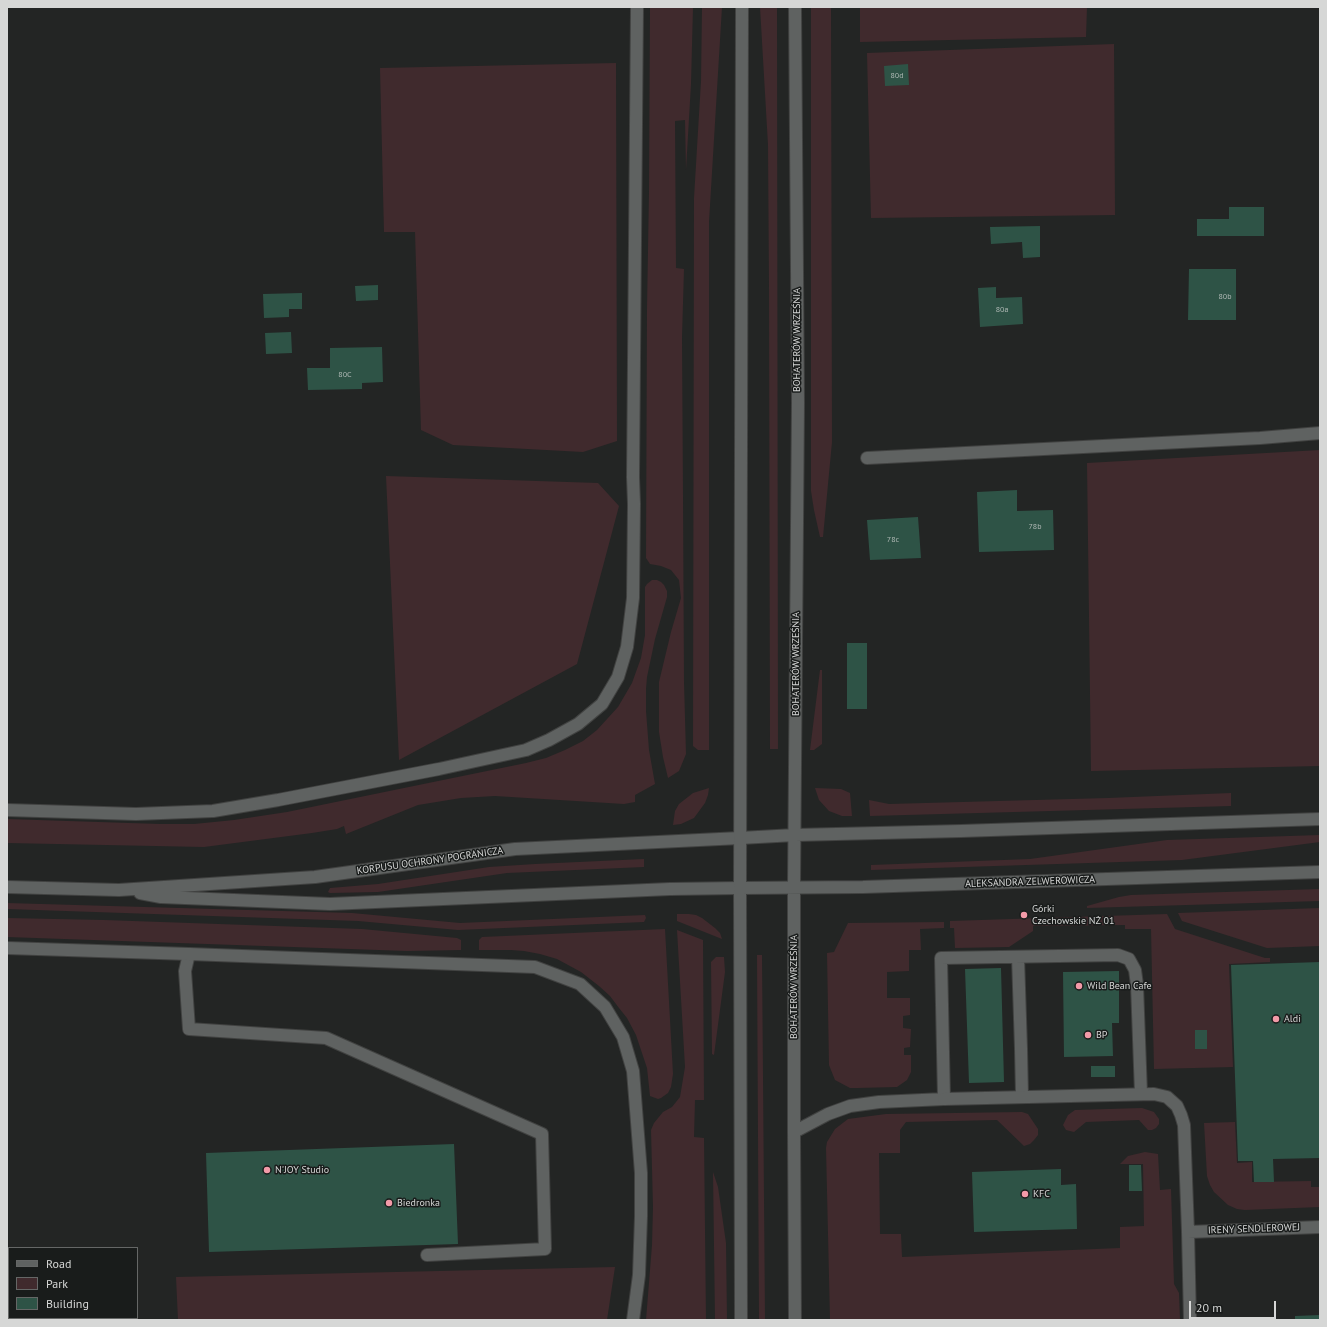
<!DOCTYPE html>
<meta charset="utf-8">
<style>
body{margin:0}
#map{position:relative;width:1327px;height:1327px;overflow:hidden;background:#232524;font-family:"PT Sans",sans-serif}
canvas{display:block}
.frame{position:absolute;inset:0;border:8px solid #d6d7d6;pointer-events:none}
.legend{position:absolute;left:8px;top:1247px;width:130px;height:72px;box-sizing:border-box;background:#191c1b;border:1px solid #656766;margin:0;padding:5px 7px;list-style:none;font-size:12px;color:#d6d7d6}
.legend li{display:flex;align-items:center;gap:8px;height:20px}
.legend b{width:20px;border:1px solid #656766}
.scale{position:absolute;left:1189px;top:1301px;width:87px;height:18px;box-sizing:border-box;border:2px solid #d6d7d6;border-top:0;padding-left:5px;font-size:12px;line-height:14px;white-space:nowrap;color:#d6d7d6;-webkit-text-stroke:3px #191c1b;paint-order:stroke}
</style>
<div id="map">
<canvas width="1327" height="1327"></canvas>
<div class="frame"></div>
<ul class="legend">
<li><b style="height:5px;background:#5f6261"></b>Road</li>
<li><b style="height:11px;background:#402a2d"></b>Park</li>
<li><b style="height:11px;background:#2e5346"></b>Building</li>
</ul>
<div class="scale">20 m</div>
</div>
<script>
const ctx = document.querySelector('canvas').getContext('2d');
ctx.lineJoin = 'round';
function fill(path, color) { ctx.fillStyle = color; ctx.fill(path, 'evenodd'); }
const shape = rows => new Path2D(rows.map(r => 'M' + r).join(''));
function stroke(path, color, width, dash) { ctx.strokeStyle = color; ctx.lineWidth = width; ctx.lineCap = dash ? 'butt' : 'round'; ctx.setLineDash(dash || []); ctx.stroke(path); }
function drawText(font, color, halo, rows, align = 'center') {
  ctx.font = font + ' "PT Sans",sans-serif'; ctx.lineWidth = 3; ctx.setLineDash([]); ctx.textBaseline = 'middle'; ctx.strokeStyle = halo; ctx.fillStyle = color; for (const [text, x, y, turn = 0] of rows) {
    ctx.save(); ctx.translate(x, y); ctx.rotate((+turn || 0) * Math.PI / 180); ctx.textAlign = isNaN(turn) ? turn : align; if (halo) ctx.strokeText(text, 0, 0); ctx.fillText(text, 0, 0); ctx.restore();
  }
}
fill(shape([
 [650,7,693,7,691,84,686,170,685,120,675,121,676,268,684,269,682,337,683,496,684,682,686,754,679,771,668,778,663,757,659,732,659,682,671,632,681,598,679,580,671,570,661,566,650,564,646,558,647,309,649,191],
 [702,7,722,7,709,222,709,750,698,750,693,746,694,198,701,81],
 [760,7,777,7,778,749,770,749,769,287,768,145],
 [811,7,831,7,832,442,823,537,820,537,814,510,811,491],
 [860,7,1087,7,1086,37,860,42],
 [1114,44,1115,215,871,218,867,53],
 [616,63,617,441,583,452,453,445,421,430,415,232,384,232,380,68],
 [1320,450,1320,766,1091,771,1087,463],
 [386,476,598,483,619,506,577,664,399,760],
 [652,580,657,580,661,582,664,585,667,591,667,597,655,639,647,677,646,689,646,711,649,750,655,784,635,795,635,802,624,804,495,796,461,798,418,805,346,834,344,826,337,829,312,833,204,847,7,843,7,819,160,824,194,824,234,820,287,812,526,763,546,758,565,750,583,741,597,730,618,707,632,683,641,658,645,635,645,587,647,584],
 [820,670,822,670,822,744,814,750,810,750],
 [709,788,708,795,705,803,694,818,681,824,673,825,675,811,679,804,693,793],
 [815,788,841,789,850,793,852,816,842,816,829,811,819,800],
 [1231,793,1231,806,870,816,869,800,889,804,1108,798],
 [1320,835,1320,842,1182,860,871,870,871,865,1030,859,1167,840],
 [644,859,644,867,507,873,378,892,330,893,328,892,330,888,378,884,489,867,535,864],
 [1320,889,1320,901,1087,908,1087,906,1119,897,1131,895],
 [7,903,352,913,460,923,645,915,646,918,644,922,458,930,358,921,7,909],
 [1320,908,1320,946,1267,948,1182,921,1178,913],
 [677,914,689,914,696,915,702,918,715,928,720,933,722,939,677,921],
 [1167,914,1175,929,1265,958,1270,958,1270,962,1229,964,1233,1067,1154,1069,1151,929,1125,929,1125,925,1033,926,1033,931,1009,947,955,948,954,928,950,928,950,921],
 [7,918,104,920,362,929,457,938,461,940,461,950,407,951,7,937],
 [944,922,944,928,920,929,921,950,909,950,909,971,887,972,887,998,910,998,910,1015,903,1016,903,1028,911,1029,910,1047,904,1048,904,1055,911,1055,911,1072,907,1080,897,1087,857,1088,850,1088,835,1080,829,1065,827,953,834,952,848,923],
 [665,929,673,1074,671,1087,668,1093,661,1098,658,1099,650,1096,647,1068,636,1035,627,1018,619,1008,610,996,599,986,581,972,557,959,540,954,524,951,511,950,479,950,479,940,482,937],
 [677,930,703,940,704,1100,695,1100,694,1137,704,1138,706,1320,646,1320,652,1245,653,1207,651,1130,654,1123,663,1112,672,1107,680,1097,685,1067],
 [757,955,762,955,765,1320,759,1320],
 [716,957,724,957,725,972,714,1055,712,1054,711,962],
 [1142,1108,1154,1112,1159,1119,1159,1124,1156,1128,1152,1130,1148,1130,1139,1120,1086,1122,1074,1132,1066,1130,1063,1125,1068,1115,1075,1110],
 [1022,1112,1028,1114,1038,1129,1038,1135,1034,1140,1030,1144,1024,1146,997,1120,906,1122,900,1130,900,1153,879,1153,880,1234,901,1234,902,1257,1120,1248,1120,1227,1144,1226,1143,1164,1120,1164,1128,1156,1145,1152,1158,1154,1160,1190,1171,1189,1174,1284,1179,1293,1180,1320,830,1320,826,1148,827,1142,835,1129,848,1119,886,1114],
 [1235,1122,1237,1163,1252,1162,1252,1182,1311,1181,1311,1187,1320,1187,1320,1207,1245,1210,1237,1209,1228,1205,1214,1192,1210,1185,1207,1176,1204,1123],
 [713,1172,718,1187,726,1243,727,1320,715,1320],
 [615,1267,607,1320,178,1320,176,1277]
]), '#402a2d');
fill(shape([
 [908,64,909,85,885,86,884,66],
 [1229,207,1264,207,1264,236,1197,236,1197,219,1229,219],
 [1040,226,1040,257,1023,258,1022,242,991,244,990,227],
 [1189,269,1236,269,1236,320,1188,320],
 [378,285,378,300,356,301,355,286],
 [996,287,996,298,1022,297,1023,324,980,327,978,288],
 [302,293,302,309,289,309,289,317,264,318,263,294],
 [291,332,292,353,266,354,265,333],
 [382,347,383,382,362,383,362,389,308,390,307,368,330,368,330,348],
 [1017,490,1017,511,1053,510,1054,550,979,552,977,492],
 [918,517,921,558,870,560,867,520],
 [847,643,867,643,867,709,847,709],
 [1320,962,1320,1158,1273,1159,1274,1182,1254,1182,1253,1161,1238,1161,1231,965],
 [1001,968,1004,1082,969,1083,965,969],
 [1119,971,1119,1023,1112,1023,1113,1056,1064,1057,1063,972],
 [1195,1030,1207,1030,1207,1049,1195,1049],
 [1091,1066,1115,1066,1115,1077,1091,1077],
 [454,1144,458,1244,209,1252,206,1153],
 [1129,1165,1141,1165,1142,1191,1129,1191],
 [1061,1169,1061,1185,1076,1184,1077,1229,974,1232,972,1172],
 [1320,1315,1320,1320,1295,1320,1295,1316]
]), '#2e5346');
const lane = shape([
 [867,458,1260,438,1320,433],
 [189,954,185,971,189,1029,326,1038,542,1134,545,1249,427,1255],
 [1018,957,1021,1049,1022,1096],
 [794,1132,828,1114,850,1106,879,1102,944,1099,941,958,1118,955,1129,959,1135,970,1137,985,1141,1094]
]);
const street = shape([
 [7,810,136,814,213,811,278,800,439,769,526,750,549,740,578,724,602,704,618,677,627,647,633,598,634,504,633,477,637,7],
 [7,887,119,890,315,877,515,849,740,838],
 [140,893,161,897,330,904,670,889,740,888],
 [7,948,189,954,535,967,580,984,605,1007,623,1037,633,1071,641,1173,641,1216,639,1275,633,1320],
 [944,1099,1154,1094,1167,1097,1177,1106,1181,1115,1184,1125,1188,1232,1190,1320],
 [1188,1232,1320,1227]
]);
const secondary = shape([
 [795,7,798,403,794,887,794,1132,795,1320],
 [740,838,795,835,961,831,1320,819],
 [740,888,863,887,1320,872],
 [741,1320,740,888,742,7]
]);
stroke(lane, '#414241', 14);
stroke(street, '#414241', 14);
stroke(secondary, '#414241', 14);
stroke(lane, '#5f6261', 12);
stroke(street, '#5f6261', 12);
stroke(secondary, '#5f6261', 12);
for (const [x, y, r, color] of [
 [1024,915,4,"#f39aa8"],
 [1079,986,4,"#f39aa8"],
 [1276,1019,4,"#f39aa8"],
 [1088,1035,4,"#f39aa8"],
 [267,1170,4,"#f39aa8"],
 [1025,1194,4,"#f39aa8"],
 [389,1203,4,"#f39aa8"]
]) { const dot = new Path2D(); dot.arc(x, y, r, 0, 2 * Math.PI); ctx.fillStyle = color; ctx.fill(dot); stroke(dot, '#191c1b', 1.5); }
drawText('8px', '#acb6b2', null, [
 ["80d",897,76],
 ["80b",1225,297],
 ["80a",1002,310],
 ["80C",345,375],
 ["78b",1035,527],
 ["78c",893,540]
]);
drawText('10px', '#d6d7d6', '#191c1b', [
 ["BOHATERÓW WRZEŚNIA",797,340,-90],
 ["BOHATERÓW WRZEŚNIA",796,664,-90],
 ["KORPUSU OCHRONY POGRANICZA",430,861,-8],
 ["ALEKSANDRA ZELWEROWICZA",1030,882,-2],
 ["BOHATERÓW WRZEŚNIA",794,987,-90],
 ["IRENY SENDLEROWEJ",1254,1229,-2]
]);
drawText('10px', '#d6d7d6', '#191c1b', [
 ["Górki",1032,909],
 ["Czechowskie NŻ 01",1032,921],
 ["Wild Bean Cafe",1087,986],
 ["Aldi",1284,1019],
 ["BP",1096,1035],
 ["N'JOY Studio",275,1170],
 ["KFC",1033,1194],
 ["Biedronka",397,1203]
], 'left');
</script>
